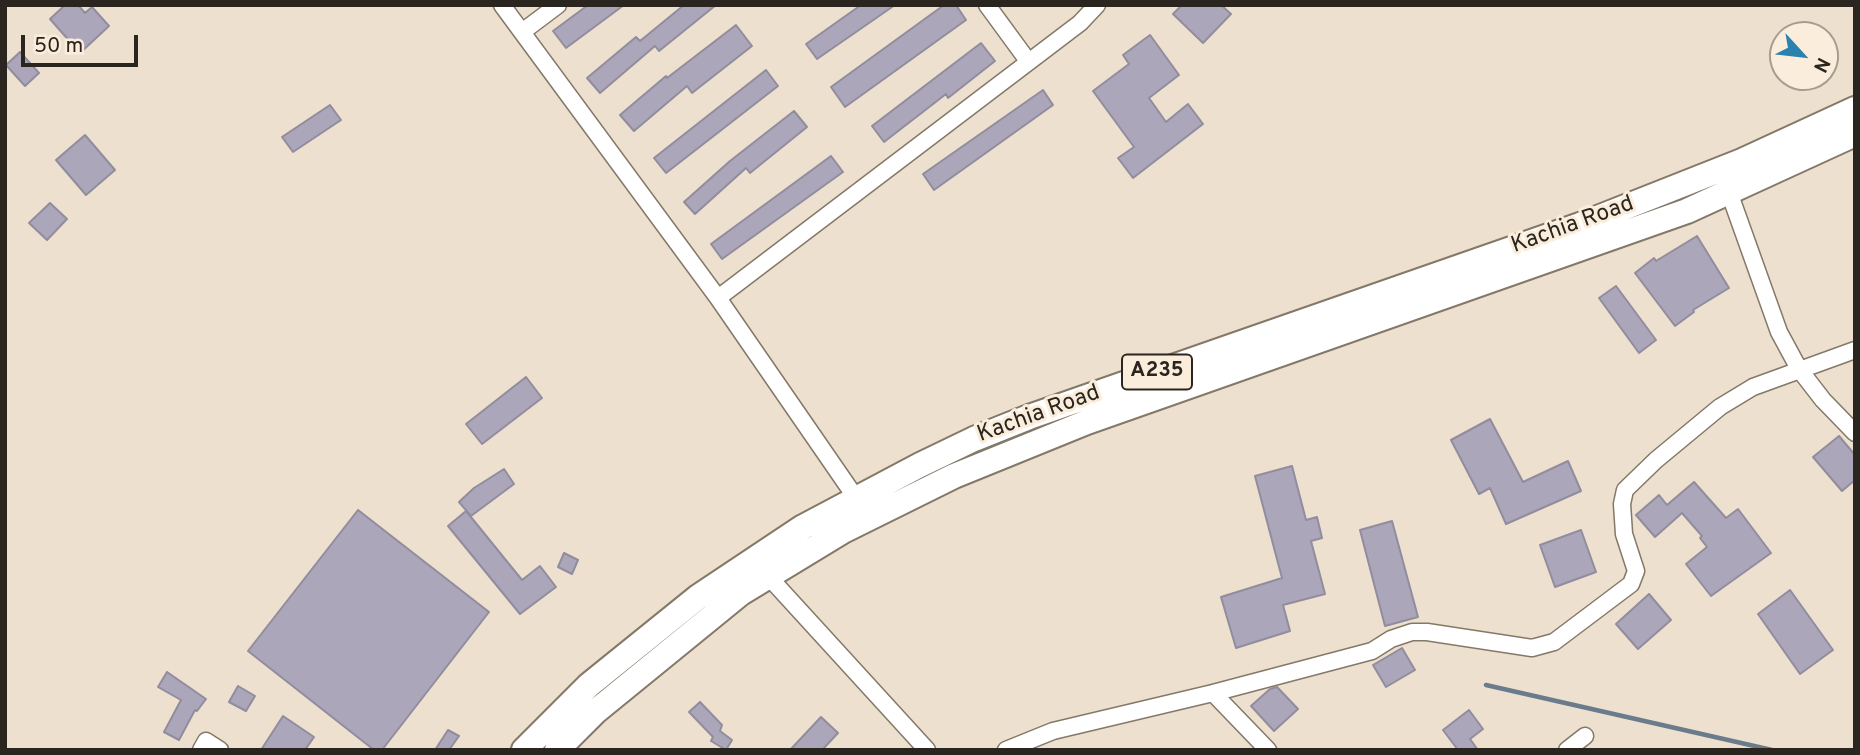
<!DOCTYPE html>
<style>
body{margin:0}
#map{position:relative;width:1860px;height:755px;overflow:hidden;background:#ede0ce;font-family:Overpass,sans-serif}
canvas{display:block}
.frame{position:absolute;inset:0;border:7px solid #2a251e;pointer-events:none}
.north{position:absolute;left:1769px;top:21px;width:70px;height:70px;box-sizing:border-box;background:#fbeddb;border:2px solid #a79d8f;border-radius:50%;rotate:117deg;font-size:19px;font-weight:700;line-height:28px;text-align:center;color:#2a251e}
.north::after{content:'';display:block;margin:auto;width:24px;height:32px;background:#2982b0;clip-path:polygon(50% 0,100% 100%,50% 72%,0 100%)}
.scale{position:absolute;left:21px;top:35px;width:117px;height:32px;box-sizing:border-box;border:4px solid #2a251e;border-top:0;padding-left:9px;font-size:21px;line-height:24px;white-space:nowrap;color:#2a251e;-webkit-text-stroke:5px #fbeddb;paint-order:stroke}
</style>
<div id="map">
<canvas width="1860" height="755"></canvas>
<div class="frame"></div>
<div class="north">N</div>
<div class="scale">50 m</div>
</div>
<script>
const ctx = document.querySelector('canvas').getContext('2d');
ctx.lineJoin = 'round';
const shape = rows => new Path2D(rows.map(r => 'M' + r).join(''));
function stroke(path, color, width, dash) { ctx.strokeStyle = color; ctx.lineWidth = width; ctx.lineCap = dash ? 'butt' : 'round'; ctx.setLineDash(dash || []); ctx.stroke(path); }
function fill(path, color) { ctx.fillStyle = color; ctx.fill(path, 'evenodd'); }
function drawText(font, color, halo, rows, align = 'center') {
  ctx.font = font + ' Overpass,sans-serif'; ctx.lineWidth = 6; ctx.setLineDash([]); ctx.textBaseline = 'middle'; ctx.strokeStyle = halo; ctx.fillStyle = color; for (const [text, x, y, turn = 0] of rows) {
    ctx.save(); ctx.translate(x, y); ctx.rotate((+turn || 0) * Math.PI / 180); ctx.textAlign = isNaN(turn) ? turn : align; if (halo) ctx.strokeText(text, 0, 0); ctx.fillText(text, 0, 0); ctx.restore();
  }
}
stroke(shape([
 [1486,685,1772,750]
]), '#6a7c8b', 4.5);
const building = shape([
 [65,5,78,5,85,13,92,7,109,26,80,53,50,19,65,5],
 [588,5,624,5,566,48,553,31,588,5],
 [684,5,716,5,659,51,655,46,600,93,587,78,636,37,640,41,684,5],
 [861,5,895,5,817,59,806,44,861,5],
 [944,5,956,5,966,20,845,107,831,87,944,5],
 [1182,5,1221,5,1231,14,1203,43,1173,14,1182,5],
 [736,25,752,46,692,93,687,86,634,131,620,115,666,76,667,78,736,25],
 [1150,35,1179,75,1149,98,1166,122,1188,104,1203,124,1133,178,1118,158,1134,147,1093,91,1129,64,1123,55,1150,35],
 [981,43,995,61,948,98,946,94,884,142,872,126,981,43],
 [20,52,39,73,25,86,6,65,20,52],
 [766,70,778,86,666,173,654,158,766,70],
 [1043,90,1053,105,934,190,923,174,1043,90],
 [330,105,341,120,293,152,282,137,330,105],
 [794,111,807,127,750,173,746,168,695,214,684,202,730,161,794,111],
 [85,135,115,170,86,195,56,160,85,135],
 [831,156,843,172,722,259,711,244,831,156],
 [50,203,67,219,47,240,29,223,50,203],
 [1697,236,1729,288,1693,310,1694,312,1675,326,1635,273,1654,258,1656,261,1697,236],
 [1616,286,1656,340,1639,353,1599,298,1616,286],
 [526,377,542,398,482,444,466,424,526,377],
 [1490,419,1523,482,1568,461,1581,491,1506,524,1490,488,1479,494,1451,440,1490,419],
 [1839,436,1855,455,1855,480,1842,491,1813,457,1839,436],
 [1292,466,1306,520,1317,517,1322,538,1311,541,1325,594,1283,605,1290,631,1236,648,1221,597,1282,578,1255,476,1292,466],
 [504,469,514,484,471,516,459,502,474,488,504,469],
 [1694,482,1726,518,1738,509,1771,553,1711,596,1686,564,1707,547,1700,538,1702,536,1682,513,1655,537,1636,515,1659,495,1667,505,1694,482],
 [358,510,489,612,382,750,374,750,248,651,358,510],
 [466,511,522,580,540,566,556,587,520,614,448,526,466,511],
 [1392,521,1418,617,1385,626,1360,530,1392,521],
 [1581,530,1596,572,1555,587,1540,545,1581,530],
 [564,553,578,560,572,574,558,567,564,553],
 [1790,590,1833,650,1800,674,1758,614,1790,590],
 [1649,594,1671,620,1638,649,1616,624,1649,594],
 [1402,648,1415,670,1386,687,1373,665,1402,648],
 [167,672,206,699,197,711,195,710,179,740,164,732,181,700,158,687,167,672],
 [238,686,255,696,246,711,229,702,238,686],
 [1277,687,1298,709,1274,731,1251,706,1270,689,1277,687],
 [700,702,722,725,720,731,732,740,726,750,711,741,713,737,689,712,700,702],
 [1469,710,1483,729,1470,739,1478,750,1458,750,1443,730,1469,710],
 [283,716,314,737,305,750,261,750,283,716],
 [821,717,838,733,822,750,790,750,821,717],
 [448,730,459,736,449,750,435,750,448,730]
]);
fill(building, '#aba6b9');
stroke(building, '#918c9e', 2);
const minor = shape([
 [502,5,718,298,856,498],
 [987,5,1028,61],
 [522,32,558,5],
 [1729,192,1779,332,1799,369,1823,400,1855,433],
 [718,298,1080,23,1097,5],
 [768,576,927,750],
 [1213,693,1268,750],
 [201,750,206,741,220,750],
 [1006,750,1053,731,1213,693,1372,651,1391,639,1412,632,1427,632,1532,648,1554,642,1631,584,1636,571,1624,534,1622,504,1625,490,1656,460,1720,407,1753,387,1855,350],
 [1567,750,1585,736]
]);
const highway = shape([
 [524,750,589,685,698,597,803,527,920,465,974,439,1029,417,1580,225,1742,161,1855,109],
 [557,750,595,712,741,593,843,531,954,476,1087,422,1687,211,1855,134]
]);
stroke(minor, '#847868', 19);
stroke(highway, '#847868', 28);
stroke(minor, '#fff', 16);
stroke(highway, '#fff', 24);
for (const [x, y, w] of [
 [1157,372,70]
]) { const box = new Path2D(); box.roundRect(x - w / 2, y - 17.5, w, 35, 5); ctx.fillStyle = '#fbeddb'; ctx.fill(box); stroke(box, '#2a251e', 2); }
drawText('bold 21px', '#2a251e', null, [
 ["A235",1157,372]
]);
drawText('23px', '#2a251e', '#fbeddb', [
 ["Kachia Road",1573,226,-20],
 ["Kachia Road",1039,415,-20]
]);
</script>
